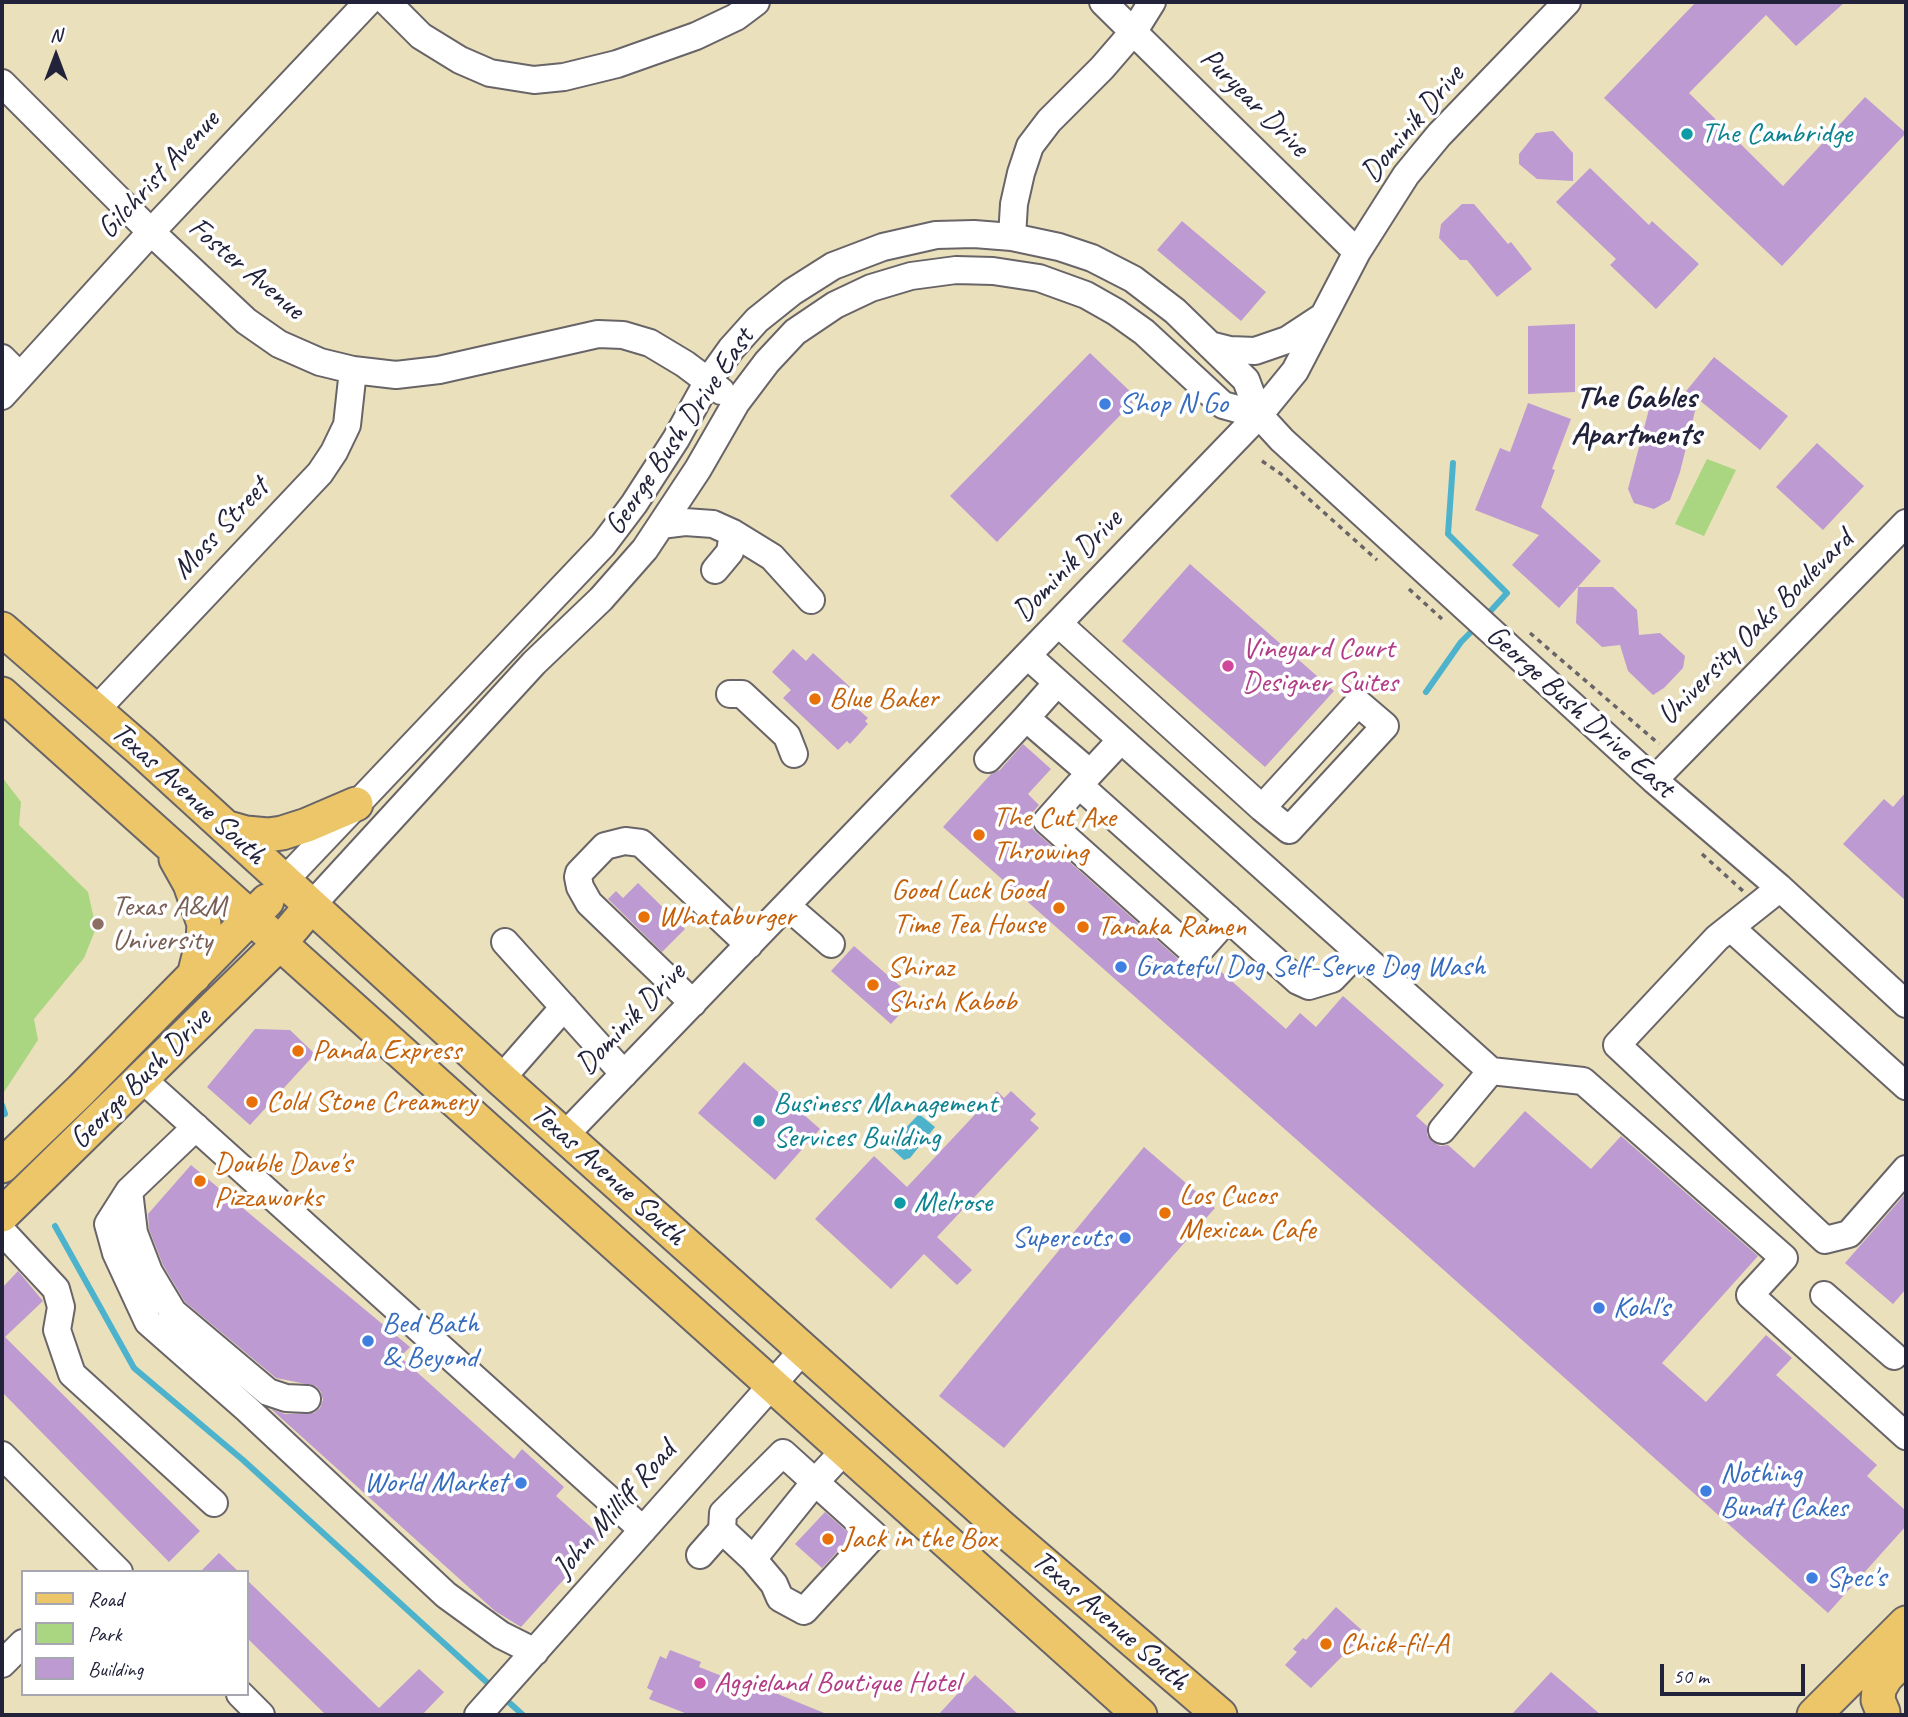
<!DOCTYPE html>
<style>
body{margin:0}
#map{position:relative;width:1908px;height:1717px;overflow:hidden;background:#eae0bc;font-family:Caveat,sans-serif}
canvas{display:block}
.frame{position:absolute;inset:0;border:4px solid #22223b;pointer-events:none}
.legend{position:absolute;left:21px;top:1570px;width:228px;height:126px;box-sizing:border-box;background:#fff;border:2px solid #a7a7b1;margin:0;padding:9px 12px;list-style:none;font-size:21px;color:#22223b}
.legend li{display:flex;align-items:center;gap:14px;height:35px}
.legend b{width:35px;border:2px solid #a7a7b1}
.north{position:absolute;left:21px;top:21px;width:70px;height:70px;-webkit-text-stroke:5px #fff;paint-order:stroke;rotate:0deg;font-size:19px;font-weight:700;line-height:28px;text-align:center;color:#22223b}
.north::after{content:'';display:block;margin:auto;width:24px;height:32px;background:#22223b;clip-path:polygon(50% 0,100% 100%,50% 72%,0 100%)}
.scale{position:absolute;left:1660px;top:1664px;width:145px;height:32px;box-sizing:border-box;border:4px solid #22223b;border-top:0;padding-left:9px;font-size:21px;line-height:24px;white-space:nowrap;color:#22223b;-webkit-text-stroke:5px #fff;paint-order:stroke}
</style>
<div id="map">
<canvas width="1908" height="1717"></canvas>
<div class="frame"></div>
<ul class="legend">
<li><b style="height:9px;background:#ecc669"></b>Road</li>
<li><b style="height:19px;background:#aad581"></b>Park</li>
<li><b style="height:19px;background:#bd9ad1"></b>Building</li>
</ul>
<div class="north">N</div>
<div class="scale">50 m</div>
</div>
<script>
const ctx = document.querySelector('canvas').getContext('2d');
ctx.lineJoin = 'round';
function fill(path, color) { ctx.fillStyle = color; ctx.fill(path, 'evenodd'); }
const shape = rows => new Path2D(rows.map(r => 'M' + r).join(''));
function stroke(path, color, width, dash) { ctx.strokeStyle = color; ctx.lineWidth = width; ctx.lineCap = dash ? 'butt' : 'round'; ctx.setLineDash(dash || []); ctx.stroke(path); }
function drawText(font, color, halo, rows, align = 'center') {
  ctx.font = font + ' Caveat,sans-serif'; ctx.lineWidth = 7; ctx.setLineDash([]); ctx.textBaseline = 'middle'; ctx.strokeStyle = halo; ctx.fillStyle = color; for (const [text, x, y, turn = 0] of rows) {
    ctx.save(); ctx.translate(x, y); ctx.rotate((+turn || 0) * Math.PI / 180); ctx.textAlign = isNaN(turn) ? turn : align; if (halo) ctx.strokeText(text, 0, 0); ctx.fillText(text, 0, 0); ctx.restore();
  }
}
fill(shape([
 [1707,459,1736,470,1704,536,1675,524],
 [2,777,21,802,19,825,88,892,96,928,84,958,34,1019,38,1040,2,1095]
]), '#aad581');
fill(shape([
 [919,1114,935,1127,910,1158,904,1160,890,1147,891,1143]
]), '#4db3cc');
stroke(shape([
 [1453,463,1448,534,1507,593,1486,616],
 [1426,692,1461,642,1476,627],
 [2,1105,5,1114,2,1115],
 [55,1226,134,1368,243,1460,492,1687],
 [503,1697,523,1715]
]), '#4db3cc', 6);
fill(shape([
 [1696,2,1845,2,1796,46,1766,15,1689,93,1783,186,1865,97,1906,133,1782,266,1604,98],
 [1553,131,1573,153,1573,181,1537,179,1519,164,1519,154,1536,133],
 [1590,168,1649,225,1652,221,1699,264,1656,309,1610,265,1616,259,1556,202],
 [1462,204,1474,204,1508,244,1511,242,1532,269,1497,297,1467,260,1460,260,1439,238,1441,224],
 [1182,221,1266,292,1241,321,1157,250],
 [1575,324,1575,392,1528,394,1528,326],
 [1090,353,1137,398,997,542,950,496],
 [1714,357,1788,416,1760,450,1698,399,1680,472,1670,500,1654,509,1634,503,1628,489,1653,394,1678,401],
 [1528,403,1571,419,1552,469,1555,470,1541,507,1601,561,1559,608,1512,565,1539,535,1475,510,1500,448,1510,452],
 [1817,443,1864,486,1823,530,1776,487],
 [1190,564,1334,691,1265,767,1122,641],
 [1578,587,1613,587,1637,610,1639,635,1660,633,1685,656,1683,668,1664,688,1653,695,1628,671,1620,645,1602,647,1576,623],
 [793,649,806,661,813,653,850,687,842,695,868,718,865,721,868,724,850,744,847,741,838,750,783,698,791,690,772,672],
 [1023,744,1051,769,1028,794,1039,805,1025,821,1037,833,1186,966,1194,972,1210,962,1286,1029,1300,1013,1316,1027,1343,996,1444,1085,1416,1116,1427,1126,1427,1135,1433,1142,1440,1146,1448,1145,1474,1168,1525,1111,1591,1169,1621,1136,1758,1256,1662,1363,1706,1402,1766,1335,1792,1358,1776,1375,1877,1465,1867,1476,1906,1511,1906,1526,1828,1613,1409,1239,943,827,991,774,1000,770],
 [1906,792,1906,901,1843,844,1884,799,1893,807],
 [638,883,685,929,662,952,608,899,616,891,623,898],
 [854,946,914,998,891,1024,831,971],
 [255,1029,290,1030,315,1054,250,1125,207,1087],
 [744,1062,820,1129,775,1180,698,1113],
 [997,1091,1004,1098,1011,1091,1036,1114,1030,1120,1039,1128,937,1237,972,1270,957,1285,924,1254,891,1289,815,1219,874,1156,907,1187],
 [1144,1147,1215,1208,1004,1448,939,1396],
 [191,1165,410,1347,400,1357,514,1459,522,1449,564,1487,556,1496,602,1537,521,1627,495,1611,271,1409,285,1414,314,1413,320,1408,323,1400,321,1392,316,1386,276,1378,185,1302,163,1265,149,1229,148,1214],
 [1906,1193,1906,1289,1893,1304,1845,1263],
 [18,1271,43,1301,5,1337,200,1531,169,1562,2,1392,2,1288],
 [825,1512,852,1536,822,1568,795,1544],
 [219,1553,239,1572,200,1572],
 [247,1580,379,1708,419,1669,444,1692,422,1715,326,1715,247,1638],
 [1336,1607,1365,1633,1311,1688,1285,1665,1297,1652,1293,1649,1303,1638,1306,1640],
 [670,1650,701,1662,699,1667,727,1678,729,1674,829,1715,690,1715,649,1699,653,1691,647,1688,660,1656,666,1659],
 [1551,1672,1601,1715,1511,1715],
 [975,1675,1019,1715,938,1715]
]), '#bd9ad1');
const minor = shape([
 [387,2,421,36,460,60,490,73,534,80,564,77,617,64,696,36,736,17,756,2],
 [1103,2,1357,252],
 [2,83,151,232,246,321,279,344,320,362,353,370,396,375,439,370,598,334,623,335,650,343,685,364,721,391],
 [1012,237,1014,204,1021,173,1030,146,1049,121,1102,68,1134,31,1152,2],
 [1210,345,1230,350,1255,351,1287,340,1322,317],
 [2,358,20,376],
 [2,396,151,232,368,2],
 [661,525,685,522,713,524,733,533,772,557,811,600],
 [715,570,730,552,733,533],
 [1059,624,1262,808,1289,830,1385,726,1358,703,1262,808],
 [1028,656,1491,1071,1583,1081,1784,1258,1750,1295,1906,1436],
 [1057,683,1026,718,1090,773],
 [730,694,742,694,787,736,794,754],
 [95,711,320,473,334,452,347,425,353,370],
 [1121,740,1079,785,1298,981,1309,986,1332,979,1358,952],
 [988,759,1026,718],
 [1654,780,1906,523],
 [1079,785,1047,821,1196,954,1228,918],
 [284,881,603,545,634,504,676,439,708,381,731,349,757,320,792,292,833,266,883,247,936,235,974,234,1012,237,1059,247,1092,258,1133,279,1175,311,1246,380,1259,415,1282,440,1654,780,1780,888,1906,1004],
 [1780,888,1717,938,1617,1045,1825,1240,1849,1234,1906,1169],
 [311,906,534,663,601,599,645,549,698,469,736,403,767,362,795,332,835,305,871,288,911,276,956,270,993,271,1039,278,1086,295,1116,312,1144,332,1223,405,1259,415],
 [787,906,831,944],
 [1731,928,1906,1086],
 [505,942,624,1074],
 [693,1003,589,903,580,887,578,877,579,873,605,846,625,841,641,843,749,945],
 [141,1078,643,1530],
 [501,1079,564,1007],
 [196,1127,129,1191,108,1224,116,1253,148,1322,247,1409,446,1595,501,1635,535,1652],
 [1442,1130,1491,1071],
 [564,1136,1259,415,1295,371,1357,252,1406,175,1439,135,1567,2],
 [129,1191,134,1233,149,1272,173,1312,268,1392,286,1398,307,1399],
 [2,1231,56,1289,61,1307,57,1330,72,1374,214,1503],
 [1824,1295,1894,1356],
 [2,1455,119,1572],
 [700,1555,722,1530],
 [753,1559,774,1584,780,1598,804,1611,874,1535,815,1482,783,1453,723,1513,722,1530,753,1559,815,1482,844,1451],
 [2,1664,23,1643],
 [240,1694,261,1715],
 [478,1715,803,1350]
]);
const major = shape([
 [2,629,141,750,501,1079,1001,1527,1220,1715],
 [2,694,1140,1715],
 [225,827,246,833,268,835,282,833,307,825,356,804],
 [176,859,190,884,204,924,203,940,194,976],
 [2,1166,81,1090,267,901],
 [2,1215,280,943,311,906],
 [1883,1712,1878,1700,1879,1689,1886,1677,1906,1657],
 [1814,1715,1906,1623]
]);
stroke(minor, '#686468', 30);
stroke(major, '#686468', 37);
stroke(shape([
 [1262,461,1281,474,1377,560],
 [1409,589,1442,619],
 [1530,633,1659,744],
 [1702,854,1743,891]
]), '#686468', 3.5, [5, 5]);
stroke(minor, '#fff', 26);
stroke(major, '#ecc669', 33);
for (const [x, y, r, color] of [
 [1687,134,7,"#0f9aa8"],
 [1105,404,7,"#3f7fe0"],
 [1228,666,7,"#d1479c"],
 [815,699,7,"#e8710a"],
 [979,835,7,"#e8710a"],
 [1059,908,7,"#e8710a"],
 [644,917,7,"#e8710a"],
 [98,924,7,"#8d6e63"],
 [1083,927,7,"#e8710a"],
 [1121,967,7,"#3f7fe0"],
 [873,985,7,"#e8710a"],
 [298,1051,7,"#e8710a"],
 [252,1102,7,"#e8710a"],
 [759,1121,7,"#0f9aa8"],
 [200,1181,7,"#e8710a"],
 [900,1203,7,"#0f9aa8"],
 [1165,1213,7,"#e8710a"],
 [1125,1238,7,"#3f7fe0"],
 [1599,1308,7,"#3f7fe0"],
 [368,1341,7,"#3f7fe0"],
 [521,1483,7,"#3f7fe0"],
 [1706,1491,7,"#3f7fe0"],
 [828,1539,7,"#e8710a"],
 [1812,1578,7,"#3f7fe0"],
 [1326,1644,7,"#e8710a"],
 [700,1683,7,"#d1479c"]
]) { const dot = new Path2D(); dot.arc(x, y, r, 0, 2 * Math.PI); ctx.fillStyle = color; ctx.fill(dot); stroke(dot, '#fff', 2.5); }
drawText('30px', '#22223b', '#fff', [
 ["Puryear Drive",1254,103,45],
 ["Dominik Drive",1413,124,-50],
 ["Gilchrist Avenue",159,175,-47],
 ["Foster Avenue",246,269,40],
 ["George Bush Drive East",680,432,-56],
 ["Moss Street",221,529,-47],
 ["Dominik Drive",1068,566,-46],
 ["University Oaks Boulevard",1756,628,-45],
 ["George Bush Drive East",1580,712,42],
 ["Texas Avenue South",188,794,42],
 ["Dominik Drive",631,1019,-46],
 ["George Bush Drive",141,1079,-45],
 ["Texas Avenue South",608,1175,42],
 ["John Milliff Road",615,1510,-49],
 ["Texas Avenue South",1110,1621,41]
]);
drawText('30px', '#0d838f', '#fff', [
 ["The Cambridge",1701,134],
 ["Business Management",773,1104],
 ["Services Building",773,1138],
 ["Melrose",914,1203]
], 'left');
drawText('30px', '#366cbe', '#fff', [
 ["Shop N Go",1119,404],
 ["Grateful Dog Self-Serve Dog Wash",1135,967],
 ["Supercuts",1111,1238,"right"],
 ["Kohl's",1613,1308],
 ["Bed Bath",382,1324],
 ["& Beyond",382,1358],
 ["Nothing",1720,1474],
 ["Bundt Cakes",1720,1508],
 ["World Market",507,1483,"right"],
 ["Spec's",1826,1578]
], 'left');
drawText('30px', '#b23c85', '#fff', [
 ["Vineyard Court",1242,649],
 ["Designer Suites",1242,683],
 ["Aggieland Boutique Hotel",714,1683]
], 'left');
drawText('30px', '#c56008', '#fff', [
 ["Blue Baker",829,699],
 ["The Cut Axe",993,818],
 ["Throwing",993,852],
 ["Good Luck Good",1045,891,"right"],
 ["Time Tea House",1045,925,"right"],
 ["Whataburger",658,917],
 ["Tanaka Ramen",1097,927],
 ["Shiraz",887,968],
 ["Shish Kabob",887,1002],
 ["Panda Express",312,1051],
 ["Cold Stone Creamery",266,1102],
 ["Double Dave's",214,1164],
 ["Pizzaworks",214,1198],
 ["Los Cucos",1179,1196],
 ["Mexican Cafe",1179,1230],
 ["Jack in the Box",842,1539],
 ["Chick-fil-A",1340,1644]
], 'left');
drawText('30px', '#785e54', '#fff', [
 ["Texas A&M",112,907],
 ["University",112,941]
], 'left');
drawText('bold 32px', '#22223b', '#fff', [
 ["The Gables",1636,399],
 ["Apartments",1636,436]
]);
</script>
